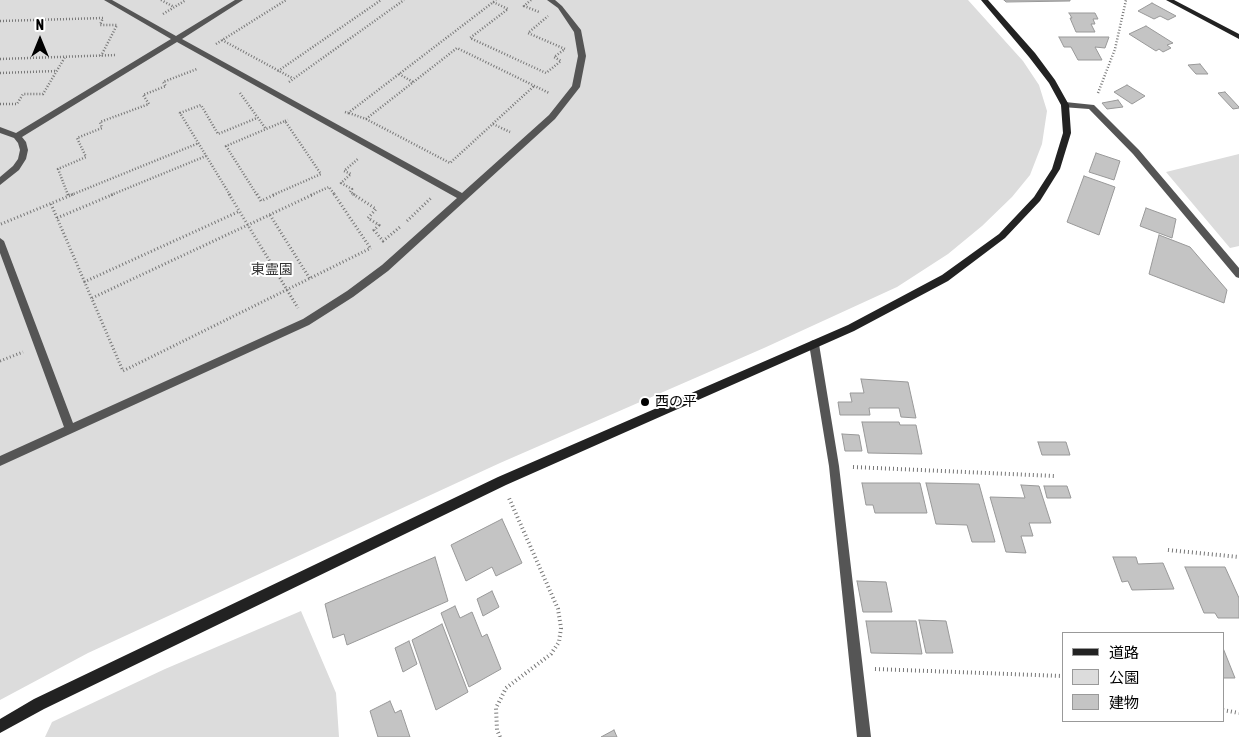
<!DOCTYPE html>
<meta charset="utf-8">
<style>
body{margin:0}
#map{position:relative;width:1239px;height:737px;overflow:hidden;background:#fff;font-family:"Asap Condensed","Noto Sans JP",sans-serif}
canvas{display:block}
.legend{position:absolute;left:1062px;top:632px;width:162px;height:90px;box-sizing:border-box;background:#fff;border:1px solid #999;margin:0;padding:6px 9px;list-style:none;font-size:15px;color:#000}
.legend li{display:flex;align-items:center;gap:10px;height:25px}
.legend b{width:25px;border:1px solid #999}
.north{position:absolute;left:15px;top:15px;width:50px;height:50px;-webkit-text-stroke:4px #fff;paint-order:stroke;rotate:0deg;font-size:14px;font-weight:700;line-height:20px;text-align:center;color:#000}
.north::after{content:'';display:block;margin:auto;width:18px;height:22px;background:#000;clip-path:polygon(50% 0,100% 100%,50% 72%,0 100%)}
</style>
<div id="map">
<canvas width="1239" height="737"></canvas>
<ul class="legend">
<li><b style="height:6px;background:#222"></b>道路</li>
<li><b style="height:14px;background:#dcdcdc"></b>公園</li>
<li><b style="height:14px;background:#c4c4c4"></b>建物</li>
</ul>
<div class="north">N</div>
</div>
<script>
const ctx = document.querySelector('canvas').getContext('2d');
ctx.lineJoin = 'round';
function fill(path, color) { ctx.fillStyle = color; ctx.fill(path, 'evenodd'); }
const shape = rows => new Path2D(rows.map(r => 'M' + r).join(''));
function stroke(path, color, width, dash) { ctx.strokeStyle = color; ctx.lineWidth = width; ctx.lineCap = dash ? 'butt' : 'round'; ctx.setLineDash(dash || []); ctx.stroke(path); }
function drawText(font, color, halo, rows, align = 'center') {
  ctx.font = font + ' "Asap Condensed","Noto Sans JP",sans-serif'; ctx.lineWidth = 4; ctx.setLineDash([]); ctx.textBaseline = 'middle'; ctx.strokeStyle = halo; ctx.fillStyle = color; for (const [text, x, y, turn = 0] of rows) {
    ctx.save(); ctx.translate(x, y); ctx.rotate((+turn || 0) * Math.PI / 180); ctx.textAlign = isNaN(turn) ? turn : align; if (halo) ctx.strokeText(text, 0, 0); ctx.fillText(text, 0, 0); ctx.restore();
  }
}
fill(shape([
 [0,0,968,0,1023,61,1039,85,1047,111,1042,144,1030,175,1012,197,982,226,948,254,897,287,764,348,500,463,88,653,0,700],
 [1239,154,1239,246,1230,248,1166,172],
 [301,611,336,693,339,737,45,737,52,722,165,669]
]), '#dcdcdc');
const building = shape([
 [1004,0,1070,0,1070,1,1006,2,1004,0],
 [1152,3,1176,16,1168,20,1160,16,1154,19,1138,11,1152,3],
 [1069,13,1095,13,1098,19,1093,19,1095,24,1091,24,1095,32,1076,32,1070,18,1072,18,1069,13],
 [1146,26,1173,43,1167,45,1171,48,1163,52,1159,49,1156,51,1129,34,1146,26],
 [1059,37,1109,37,1105,48,1095,47,1102,60,1078,60,1071,47,1064,47,1059,37],
 [1200,64,1208,74,1196,74,1188,65,1200,64],
 [1127,85,1145,96,1132,104,1114,92,1127,85],
 [1225,92,1239,107,1239,108,1233,109,1218,93,1225,92],
 [1118,100,1123,107,1107,109,1102,103,1118,100],
 [1096,153,1120,161,1114,180,1089,172,1096,153],
 [1084,176,1115,187,1099,235,1067,222,1084,176],
 [1146,208,1176,219,1172,238,1140,226,1146,208],
 [1159,235,1190,247,1227,290,1224,303,1149,274,1159,235],
 [861,379,908,382,916,418,901,417,899,408,869,408,870,415,840,415,838,402,852,402,850,393,864,393,861,379],
 [862,422,899,422,900,425,916,425,922,454,868,453,862,422],
 [842,434,859,435,862,451,845,451,842,434],
 [1038,442,1066,442,1070,455,1042,455,1038,442],
 [862,483,920,483,927,513,875,513,873,505,866,505,862,483],
 [926,483,979,484,995,542,972,542,967,525,936,524,926,483],
 [1021,485,1039,486,1051,523,1029,523,1033,536,1021,536,1026,553,1006,552,990,497,1025,498,1021,485],
 [1044,486,1067,486,1071,498,1047,498,1044,486],
 [502,519,522,563,496,576,492,567,466,581,451,545,502,519],
 [435,557,448,601,347,645,344,634,333,638,325,604,435,557],
 [1113,557,1136,557,1138,564,1163,563,1174,589,1132,590,1128,581,1122,582,1113,557],
 [1185,567,1225,567,1239,598,1239,618,1218,618,1215,613,1204,613,1185,567],
 [857,581,886,582,892,612,863,612,857,581],
 [492,591,499,607,483,616,477,599,492,591],
 [455,606,460,618,472,612,482,637,487,634,501,669,469,687,441,613,455,606],
 [919,620,946,621,953,653,926,653,919,620],
 [866,621,916,621,922,654,871,653,866,621],
 [442,624,468,692,436,710,412,640,442,624],
 [409,641,417,664,403,672,395,648,409,641],
 [1223,648,1235,678,1223,678,1223,648],
 [390,701,395,713,401,710,410,737,378,737,370,711,390,701],
 [614,730,617,737,601,737,614,730]
]);
fill(building, '#c4c4c4');
stroke(building, '#999', 1);
stroke(shape([
 [161,0,174,7],
 [531,0,524,6,539,12],
 [493,2,508,9,470,38,546,73,561,61,554,57,565,49,528,33,548,16],
 [163,14,186,0],
 [0,21,103,18,100,25,117,25,101,56],
 [222,40,292,78],
 [216,44,286,0],
 [0,59,116,55],
 [278,71,381,0],
 [0,73,56,71],
 [399,74,413,82],
 [289,82,404,0],
 [240,93,266,129],
 [1098,93,1115,49,1126,0],
 [0,104,17,104,23,94,43,94,65,57],
 [345,112,348,113,496,0],
 [349,113,366,119,450,163,534,86],
 [366,119,457,48,549,93],
 [285,121,288,120],
 [493,124,510,132],
 [68,195,58,169,86,157,77,138,102,128,100,122,149,104,143,95,166,86,163,82,197,69],
 [71,195,199,143],
 [111,195,206,156],
 [230,195,180,113,201,105,218,134,257,118],
 [257,195,226,146,285,121],
 [273,195,321,174,285,121],
 [311,195,329,187,335,195],
 [355,195,350,192,352,189,341,183,351,174,344,171,359,158]
]), '#777', 2.5, [1, 2]);
stroke(shape([
 [68,194,69,197],
 [229,194,298,308],
 [257,194,261,201,276,194],
 [334,194,371,249],
 [353,194,376,209,368,218,379,225,374,230,383,241,400,227],
 [51,204,123,371,371,248],
 [270,215,310,279],
 [57,218,114,194],
 [407,221,431,198],
 [1,224,74,194],
 [84,282,240,211],
 [92,298,314,194],
 [0,361,23,352]
]), '#777', 3, [1, 2.5]);
stroke(shape([
 [853,467,1055,476],
 [1168,550,1239,557],
 [875,669,1063,676],
 [1223,710,1239,713],
 [500,737,497,730,496,708,506,688,551,654,559,642,561,628,558,609,509,498]
]), '#777', 4, [1, 3]);
fill(shape([
 [104,0,112,0,176,36,235,0,243,0,182,39,462,193,549,115,572,86,578,56,574,32,558,8,547,0,555,0,562,6,581,30,586,56,580,87,555,119,388,271,353,297,309,325,0,466,0,456,64,427,0,253,0,238,4,241,73,423,303,319,347,291,382,265,457,198,177,42,22,137,26,142,28,150,26,159,19,170,0,185,0,177,13,166,18,159,20,150,18,143,14,138,0,133,0,127,16,133,171,39,104,0]
]), '#555');
fill(shape([
 [1065,102,1094,105,1139,150,1239,268,1239,278,1236,277,1133,154,1089,109,1062,107,1061,105,1065,102],
 [814,340,817,341,819,344,839,466,871,737,857,737,829,466,809,344,811,341,814,340]
]), '#555');
fill(shape([
 [981,0,988,0,1035,53,1055,80,1069,105,1071,133,1060,169,1040,201,1005,238,948,281,854,331,506,485,44,709,0,733,0,719,34,699,498,477,848,325,942,275,999,234,1034,197,1052,169,1063,133,1061,105,1049,83,1029,57,981,0],
 [1166,0,1174,0,1239,34,1239,39,1166,0]
]), '#222');
for (const [x, y, r, color] of [
 [645,402,5,"#000"]
]) { const dot = new Path2D(); dot.arc(x, y, r, 0, 2 * Math.PI); ctx.fillStyle = color; ctx.fill(dot); stroke(dot, '#fff', 2); }
drawText('14px', '#333', '#fff', [
 ["東霊園",272,270]
]);
drawText('14px', '#000', '#fff', [
 ["西の平",655,402]
], 'left');
</script>
